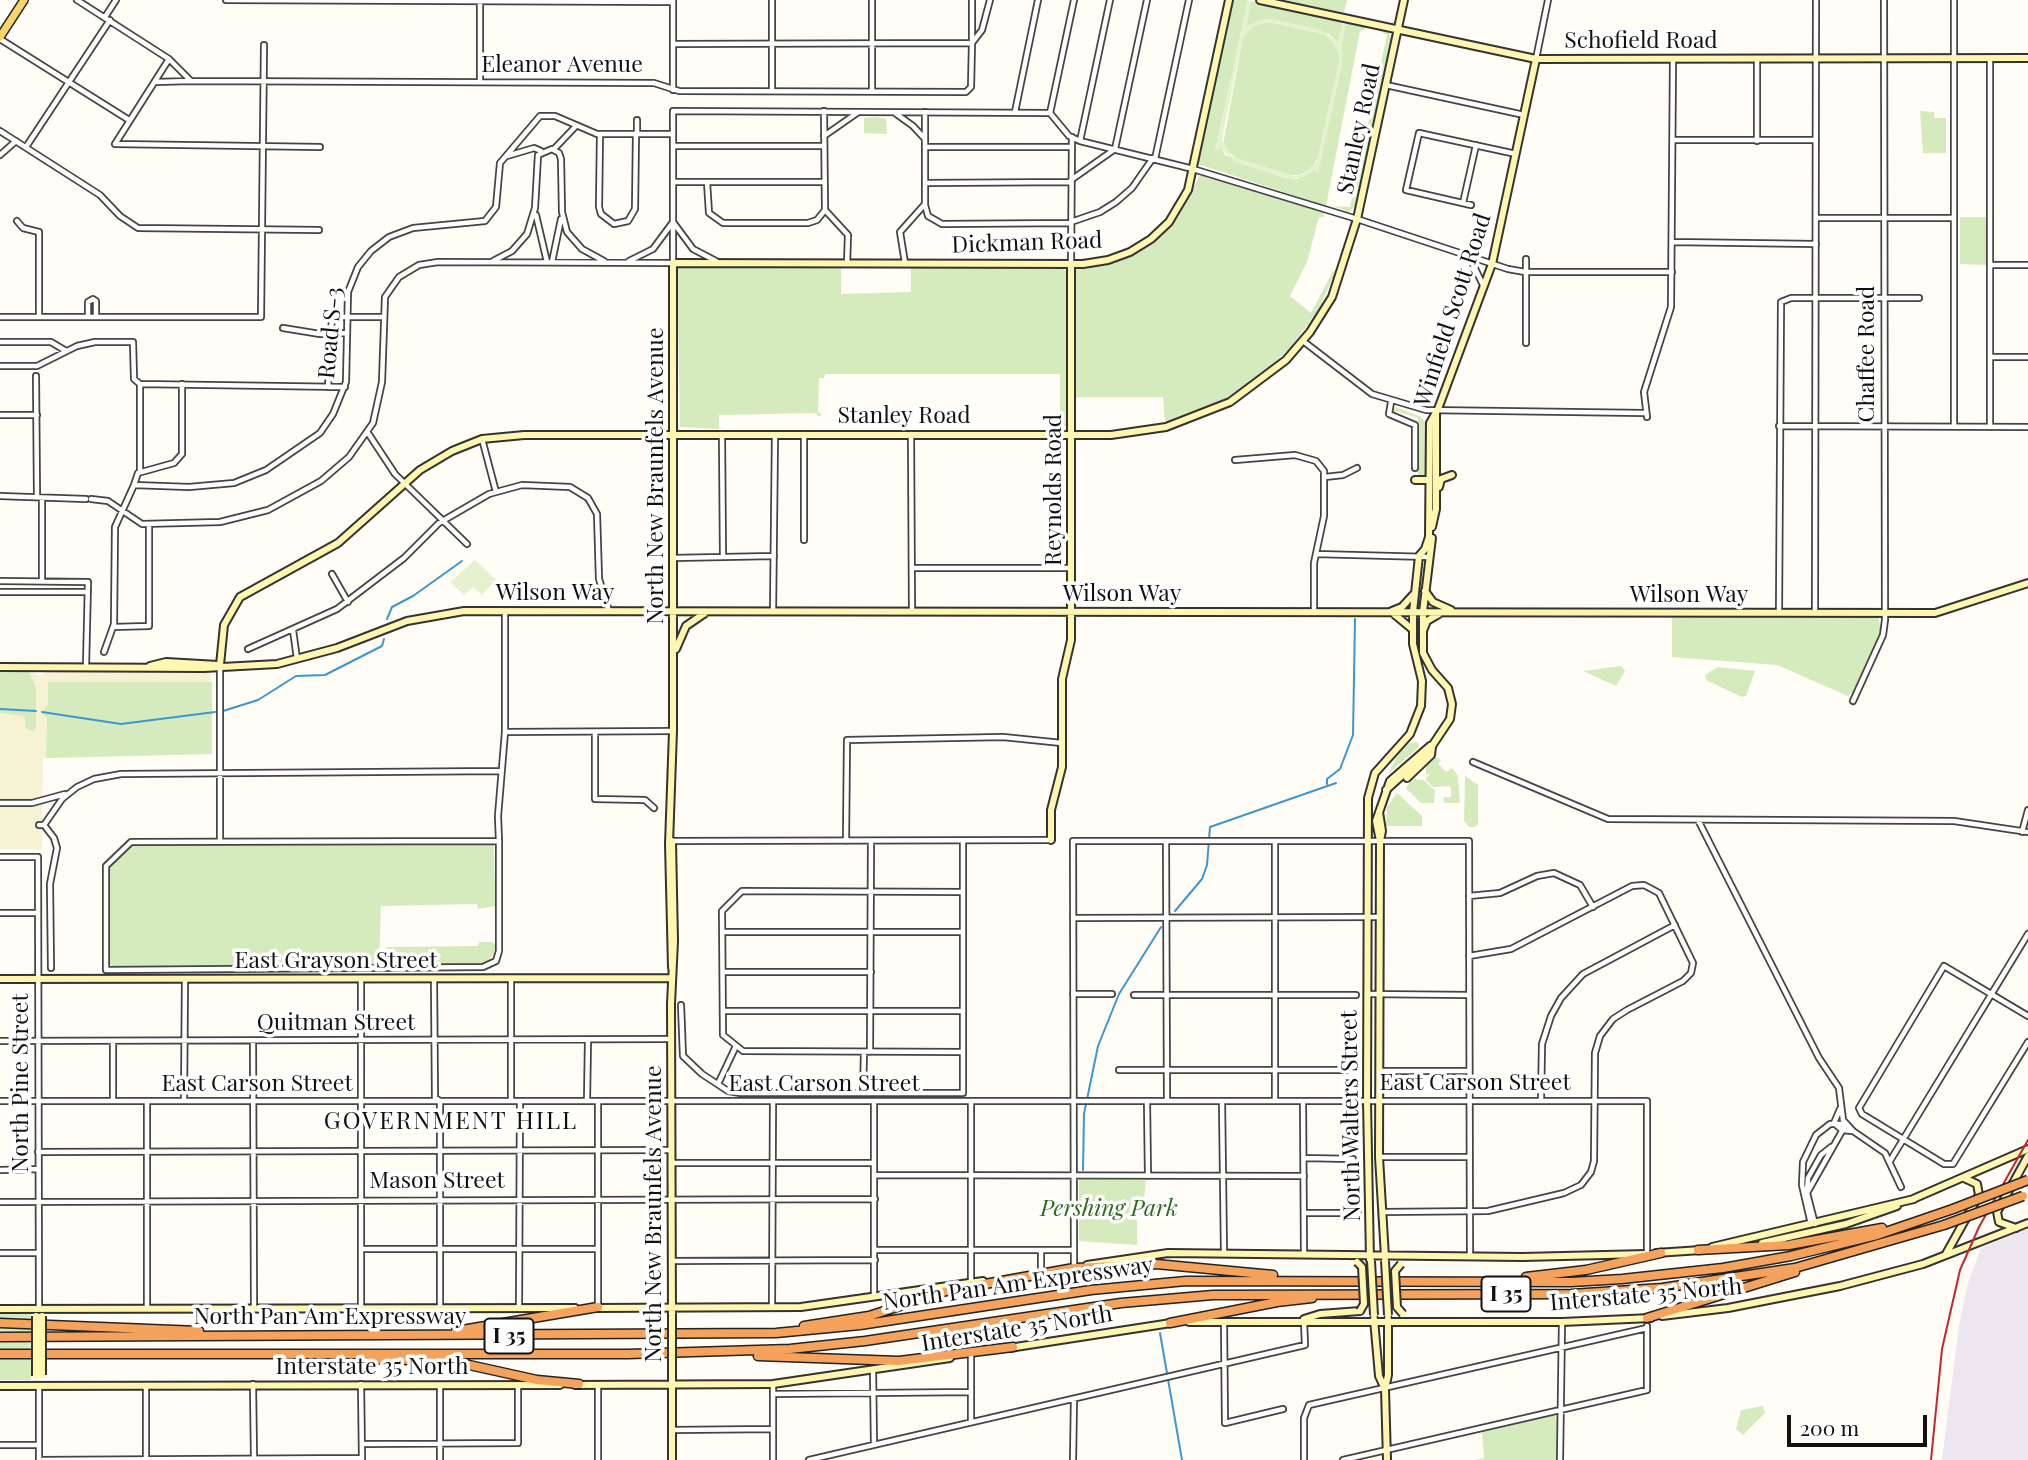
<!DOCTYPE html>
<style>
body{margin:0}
#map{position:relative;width:2028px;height:1460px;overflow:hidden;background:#fffdf5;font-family:"Playfair Display",serif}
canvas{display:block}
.scale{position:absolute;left:1787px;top:1415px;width:140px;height:32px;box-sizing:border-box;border:4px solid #111;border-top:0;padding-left:9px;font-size:21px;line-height:24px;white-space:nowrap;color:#111;-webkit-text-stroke:5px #fff;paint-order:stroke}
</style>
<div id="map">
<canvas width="2028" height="1460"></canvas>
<div class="scale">200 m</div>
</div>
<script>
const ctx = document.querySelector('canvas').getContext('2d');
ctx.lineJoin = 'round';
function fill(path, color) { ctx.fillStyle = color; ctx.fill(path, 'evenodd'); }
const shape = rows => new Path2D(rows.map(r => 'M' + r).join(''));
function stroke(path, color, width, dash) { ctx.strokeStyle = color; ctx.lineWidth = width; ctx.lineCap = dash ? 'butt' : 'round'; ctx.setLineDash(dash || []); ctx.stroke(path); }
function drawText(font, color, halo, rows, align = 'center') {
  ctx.font = font + ' "Playfair Display",serif'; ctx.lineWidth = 7; ctx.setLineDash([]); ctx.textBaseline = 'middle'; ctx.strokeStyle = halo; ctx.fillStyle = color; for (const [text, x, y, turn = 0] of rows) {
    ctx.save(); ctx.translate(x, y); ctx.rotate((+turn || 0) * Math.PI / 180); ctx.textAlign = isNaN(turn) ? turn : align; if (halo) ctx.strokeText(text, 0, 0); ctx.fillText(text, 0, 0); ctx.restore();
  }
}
fill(shape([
 [2028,1228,2028,1460,1942,1460,1959,1326,1968,1283,1981,1248]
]), '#eee6ef');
fill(shape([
 [47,671,211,671,212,754,43,758,42,849,0,849,0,672,33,672,40,676]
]), '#f6f3d4');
fill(shape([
 [1233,0,1248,0,1216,150,1220,146,1225,155,1285,178,1297,179,1315,169,1342,64,1342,43,1346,21,1365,26,1364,30,1360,31,1326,206,1198,164],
 [1283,0,1347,0,1344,13],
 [1251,1,1343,21,1338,43,1329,34,1266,19,1245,28],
 [1269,22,1324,34,1334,43,1339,53,1339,63,1318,157,1311,169,1299,175,1287,175,1236,159,1223,145,1243,37,1253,26],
 [1371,27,1388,30,1391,37,1355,206,1349,212,1333,206,1350,207,1387,35],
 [1920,111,1934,112,1934,118,1946,118,1946,153,1923,153],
 [876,117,886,119,887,134,864,133,864,118],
 [1200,175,1324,212,1324,217,1319,217,1307,262,1290,296,1311,313,1333,271,1336,271,1319,309,1291,347,1260,376,1228,397,1192,414,1165,422,1163,397,1077,397,1076,402,1076,270,1131,257,1158,239,1178,217],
 [1960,217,1986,217,1986,265,1960,264],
 [681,266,841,266,841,294,911,292,911,266,1062,267,1067,272,1067,426,1060,426,1060,374,825,374,824,378,819,378,818,412,822,414,819,417,816,413,719,415,719,429,680,427,677,268],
 [1395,407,1421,417,1426,423,1425,478,1418,476,1418,418,1396,411,1392,414],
 [1672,616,1878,616,1881,630,1853,692,1848,696,1777,665,1672,657],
 [1621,666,1625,671,1616,686,1583,671],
 [1718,667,1755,671,1746,696,1742,697,1706,680,1705,675],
 [0,672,29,672,36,688,36,728,33,731,25,728,25,716,0,713],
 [48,682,212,682,212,754,46,758,47,718,41,713,48,705],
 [1418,742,1419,747,1389,773,1399,751,1409,743],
 [1436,757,1441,760,1438,764,1446,772,1452,768,1458,776,1460,803,1444,803,1443,797,1451,797,1451,788,1449,786,1433,787,1425,779,1430,774,1426,775,1426,765],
 [1465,776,1478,785,1478,824,1475,827,1469,827,1464,821],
 [1412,779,1424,780,1435,791,1434,803,1421,803,1406,788],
 [1397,793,1422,816,1422,826,1386,826,1387,807],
 [128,845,494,845,495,906,478,909,477,904,381,906,379,965,116,968,109,964,109,864],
 [479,942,492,942,496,945,494,954,483,965,388,966,386,962,386,947,478,946],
 [1079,1180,1146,1180,1143,1209,1137,1219,1137,1245,1079,1241],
 [0,1314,30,1314,31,1380,0,1380],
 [1763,1406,1765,1413,1743,1435,1736,1429,1741,1410],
 [1554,1414,1557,1418,1557,1460,1475,1460,1484,1458,1482,1432]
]), '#d5ebbd');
fill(shape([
 [1248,0,1251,1,1246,27,1261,19,1272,19,1321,30,1338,42,1343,21,1346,21,1342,43,1342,64,1318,174,1314,170,1303,178,1285,178,1235,162,1220,147,1219,151,1215,150],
 [1269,22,1324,34,1334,43,1339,53,1339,63,1317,161,1303,174,1295,176,1232,157,1222,139,1243,37,1253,26],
 [475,560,496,580,482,595,473,587,464,595,450,582]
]), '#e6f2cf');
stroke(shape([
 [387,619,392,607,413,596,462,561],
 [0,709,36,711],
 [223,711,258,700,296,676,325,675,382,646,384,639],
 [42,712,121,724,215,712],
 [1327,784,1327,779,1340,769,1353,735,1355,619],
 [1175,911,1202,879,1207,865,1210,827,1336,783],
 [1083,1170,1084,1114,1098,1046,1119,994,1161,927],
 [1160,1333,1182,1460]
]), '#3f96cf', 2);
const street = shape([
 [77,0,169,59,191,81,654,83,679,91,966,92,971,87,972,43,982,30,990,0],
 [226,0,673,2],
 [673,0,673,90],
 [772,0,772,91],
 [872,0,872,91],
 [1954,0,1954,426],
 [480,2,480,82],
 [105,17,116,0],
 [0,39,129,120],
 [673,44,972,43,972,0],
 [169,59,115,144,320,147],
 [1536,59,1548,0],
 [1757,59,1757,141],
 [155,82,191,81],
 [1386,85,1524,115],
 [824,111,825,210,848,235,847,264],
 [1015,112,1038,0],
 [895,113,913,126,925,139],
 [1050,113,1069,136,1080,141,1193,169,1357,219,1508,269,1525,272,1672,272],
 [1050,113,1074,0],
 [0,131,100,195,120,216,138,228,319,230],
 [637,133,637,120],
 [600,134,599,207,601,214,614,224,628,221,635,209,636,134],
 [824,136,857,113],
 [1673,140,1816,140],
 [1080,141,1110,0],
 [673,146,824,146],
 [26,147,110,20],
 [925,147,1072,147],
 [554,149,576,126],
 [0,155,16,141],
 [507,156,534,148,541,151],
 [1155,159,1189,0],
 [1071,180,1115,149,1147,0],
 [673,182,824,182],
 [707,182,709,213,723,223,808,223,817,220,825,210],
 [925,183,1071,182],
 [1463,203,1476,145],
 [925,205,928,216,942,224,1071,223],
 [1471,205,1406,190,1419,133,1516,154],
 [536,215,547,262],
 [1816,218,1954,218],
 [17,221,23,228,39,232,39,317],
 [1071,222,1100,212,1116,202,1132,188,1153,158],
 [1672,242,1816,244],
 [1469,256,1483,285],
 [1526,259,1526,343],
 [493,261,512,251,527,234,535,208,538,155,552,149,559,153,561,159,562,212,567,232,582,249,604,261],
 [629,261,653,249,673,222,693,249,716,261],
 [552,262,561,219],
 [905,263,900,232,925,204,925,112],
 [1071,264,1072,137],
 [1990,265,2028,265],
 [0,317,261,317,264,45],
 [88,317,88,302,93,299,96,301,96,317],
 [283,328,320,334,346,333],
 [1303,341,1372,394,1426,410,1644,413],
 [0,342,51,342,66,351],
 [1990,357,2028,357],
 [0,366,37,366,77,346,95,342,133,342,134,379,140,384,140,472],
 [36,376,37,496],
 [140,384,345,387],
 [328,387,332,317,383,317],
 [1391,402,1389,414,1415,425,1415,468],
 [0,415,37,415],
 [1647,417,1644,392,1671,307,1673,59],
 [1779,426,2028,427],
 [1990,427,1990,58],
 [368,433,395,474,467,544],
 [722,434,723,557],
 [911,434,912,611],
 [482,439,496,492],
 [1235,460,1295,455,1316,461,1324,471,1324,516,1314,563,1314,612],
 [1325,477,1343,475,1357,468],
 [134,485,138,473,174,463,182,454,182,384],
 [0,496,86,499],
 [91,499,108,501,142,524,220,522,268,510,321,481,349,457,373,423,382,382,385,297,399,277,419,265,438,262,673,263,673,111,1050,113],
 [804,540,804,434],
 [1316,554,1429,557],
 [673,558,774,556],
 [912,568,1071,568],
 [332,574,348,602],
 [0,581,88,582,86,666],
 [42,581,42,498],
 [0,592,88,592],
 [773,612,775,435],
 [1779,612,1781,302,1791,298,1919,298],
 [1815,612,1816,0],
 [113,627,149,626,149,524],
 [293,630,297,659],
 [248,649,337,609,404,558,439,523,489,494,522,485,570,487,588,498,597,514,599,579,609,611],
 [104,652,114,624,115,527,134,485,189,487,234,483,266,470,320,433,333,414,346,382,348,292,358,267,371,251,389,237,413,228,485,221,496,207,500,163,540,116,555,116,597,134,673,134],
 [220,666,220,842],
 [1853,701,1883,635,1885,620,1884,0],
 [505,732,673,731],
 [595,732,595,799,645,800,654,808],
 [1473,762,1608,819,1954,821,2028,832],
 [0,803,32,803,65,794],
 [1698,820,1819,1058,1839,1088,1843,1120,1853,1131,1885,1153,1901,1187],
 [39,825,44,825,62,799,77,787,94,779,121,774,501,771],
 [44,825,54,838,57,848,50,884,51,968],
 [2022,832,2028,810],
 [499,841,131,842,106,866,106,970,483,967,496,961,499,951,499,841,498,816,505,732,505,611],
 [672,841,1051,840],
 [846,841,847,740,1003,737,1062,743],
 [1166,841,1167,1101],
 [1275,841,1275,1101],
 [0,857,38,857,39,1308],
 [963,892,742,891,722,911,723,1035,743,1051,963,1052],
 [1469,896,1500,893,1537,876,1554,873,1580,885,1593,907],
 [0,913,38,913],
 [1073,918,1379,917],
 [723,932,963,932],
 [723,972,871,972],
 [434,978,435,1098,440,1101,440,1308],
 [1073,994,1112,994],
 [1367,994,1469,995],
 [1134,995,1356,995],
 [681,1005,683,1056,702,1074,728,1091,740,1093,963,1093,963,841],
 [723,1011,963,1011],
 [2028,1016,1944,966,1859,1108,1862,1114,1944,1164,1953,1164,2028,1042],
 [0,1041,671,1039],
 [253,1041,254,1308],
 [870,1052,871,841],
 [1119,1070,1346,1070],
 [1379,1071,1469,1071],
 [718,1084,736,1046],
 [863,1092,864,1052],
 [1541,1100,1542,1044,1551,1016,1561,998,1583,974,1675,925],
 [0,1101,1647,1101,1647,1254],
 [113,1101,113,1041],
 [184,1101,185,979],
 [511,1101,511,978],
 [587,1101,588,1040],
 [874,1101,874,1296],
 [1147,1101,1148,1176],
 [1222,1101,1224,1253],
 [1303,1101,1304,1254],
 [598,1102,598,1307],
 [1840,1109,1834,1123,1842,1130,1852,1131],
 [38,1152,672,1150],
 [1379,1157,1470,1157],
 [1304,1158,1353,1159],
 [1890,1161,2028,934],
 [672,1163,874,1163],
 [0,1170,38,1169],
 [875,1175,1304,1176],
 [1807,1192,1808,1178,1821,1155,1831,1147],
 [0,1202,875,1199],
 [1383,1212,1488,1211,1564,1193,1581,1185,1591,1172,1594,1161,1595,1053,1600,1036,1613,1019,1627,1010,1683,981,1691,973,1693,963,1659,893,1644,885,1632,886,1511,949,1469,956],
 [1304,1213,1358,1213],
 [1811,1224,1802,1185,1803,1162,1816,1135,1830,1124,1846,1124,1807,1193,1815,1224],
 [361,1249,597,1249],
 [875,1250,1074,1250],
 [0,1253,38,1253],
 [672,1261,875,1260],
 [1074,1268,1073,841,1469,841,1470,1257],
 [1041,1272,1041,1250],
 [971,1282,971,1101],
 [772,1307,773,1101],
 [147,1308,147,1101],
 [361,1308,361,979],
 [519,1308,520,1101],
 [1224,1322,1225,1423,1283,1409],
 [971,1356,971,1422],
 [873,1370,874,1445],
 [253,1384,254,1459],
 [361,1384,362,1459],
 [773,1384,773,1460],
 [440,1385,440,1459],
 [773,1394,971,1392],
 [672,1430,773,1429],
 [362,1444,518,1443,518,1386],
 [0,1445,39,1445],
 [39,1459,39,1386],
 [146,1459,146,1385],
 [39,1460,362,1458],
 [598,1460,598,1385],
 [809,1460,1305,1345,1304,1321],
 [1073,1460,1074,1399],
 [1304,1460,1304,1418,1309,1405,1647,1328],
 [1343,1460,1647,1390,1647,1326],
 [1560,1460,1562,1322]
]);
const secondary = shape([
 [1260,0,1536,59,2028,58],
 [1415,480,1429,480],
 [1439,487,1441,479,1452,475],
 [1432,527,1436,509,1436,412],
 [1425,591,1433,602,1451,610],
 [1392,611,1402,607,1413,595],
 [1394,614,1412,629],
 [1423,631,1427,621,1439,614],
 [676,649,686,626,705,613],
 [220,665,224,625,240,597,338,543,420,470,452,451,482,439,524,435,1111,435,1166,427,1230,402,1286,360,1310,332,1332,297,1357,219,1404,0],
 [150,666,166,662,218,665],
 [0,667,204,668,277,664,337,648,407,621,464,611,1935,613,2028,583],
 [1407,778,1431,755,1432,747],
 [1386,790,1428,752,1450,719,1452,704,1448,688,1432,670,1423,653,1423,612,1432,538],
 [1379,812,1382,831,1380,841,1379,1157,1385,1257],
 [1051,840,1051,810,1062,767,1062,679,1071,640,1071,264],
 [672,841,674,941,671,1004,672,1318],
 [1380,841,1376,821,1390,781,1430,746],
 [672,968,669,844,673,731,673,263,1083,264,1108,260,1130,252,1151,239,1169,222,1188,190,1229,0],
 [0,979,672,978],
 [1913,1199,2028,1149],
 [2016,1228,1999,1222,1997,1212,2028,1156],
 [1762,1243,1846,1224,1897,1206],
 [1712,1247,1914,1199],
 [1656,1253,1701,1250],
 [1946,1254,1979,1195,1977,1184,1964,1178],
 [1370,1260,1367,1101,1368,798,1375,773,1410,734,1421,706,1422,681,1413,644,1413,612,1419,556,1425,549,1429,537,1430,423,1438,409,1492,264,1536,59],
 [1087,1265,1168,1253,1522,1257,1646,1254],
 [593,1308,801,1307,983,1281],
 [0,1309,575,1308],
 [1662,1316,1728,1308,1840,1286,1923,1264,2028,1223],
 [1304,1319,1320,1314,1360,1311],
 [1374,1319,1379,1376,1384,1387],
 [1189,1322,1562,1322,1651,1318],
 [1009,1348,1171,1323],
 [672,1372,672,1460],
 [575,1385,773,1384,950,1358],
 [0,1386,560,1385],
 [1387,1460,1385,1389,1388,1375,1388,1319]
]);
const primary = shape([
 [0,37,24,0]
]);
const highway = shape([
 [1698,1250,1789,1245,1882,1228],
 [1076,1268,1156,1264,1273,1275],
 [1526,1277,1586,1270,1661,1253],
 [1647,1318,1795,1272],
 [0,1323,199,1331],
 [1170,1323,1277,1302,1312,1298],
 [804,1326,869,1316,946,1291,1074,1268],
 [456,1331,598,1307],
 [0,1337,776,1333,860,1325,1091,1290,1186,1281,1571,1282,1622,1279,1723,1268,1791,1256,1877,1235,1953,1209],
 [0,1354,628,1354,790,1349,865,1341,1121,1303,1213,1295,1571,1294,1662,1288,1795,1268,1944,1225],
 [758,1356,899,1361,1013,1347],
 [369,1359,451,1361,537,1380,579,1384]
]);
stroke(street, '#444', 8);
stroke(secondary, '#333', 10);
stroke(primary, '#222', 10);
stroke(highway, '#222', 11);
stroke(street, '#fff', 4.5);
stroke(secondary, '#fff6b0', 6);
stroke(primary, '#f9d66b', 7);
stroke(highway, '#f5a25d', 8);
stroke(shape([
 [1931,1460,1942,1349,1960,1270,1979,1227,2028,1140]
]), '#c4262e', 2);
const secondaryBridge = shape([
 [1371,1261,1374,1315],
 [1385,1261,1388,1315],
 [1357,1262,1362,1267,1364,1304,1360,1311],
 [1401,1264,1395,1271,1397,1307,1403,1314],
 [36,1316,36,1376],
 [42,1316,42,1375],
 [672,1318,672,1372]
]);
const highwayBridge = shape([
 [1953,1209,2028,1180],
 [1944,1225,2023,1196]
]);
stroke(secondaryBridge, '#333', 10, []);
stroke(highwayBridge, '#222', 11, []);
stroke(secondaryBridge, '#fff6b0', 6);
stroke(highwayBridge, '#f5a25d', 8);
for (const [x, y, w] of [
 [1506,1294,49],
 [509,1336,49]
]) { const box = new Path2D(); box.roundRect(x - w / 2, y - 17.5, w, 35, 5); ctx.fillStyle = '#fff'; ctx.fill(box); stroke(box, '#111', 2); }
drawText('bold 21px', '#111', null, [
 ["I 35",1506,1294],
 ["I 35",509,1336]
]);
drawText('23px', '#111', '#fff', [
 ["Schofield Road",1641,41],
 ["Eleanor Avenue",562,65],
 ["Stanley Road",1359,129,-78],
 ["Dickman Road",1027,243,-2],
 ["Winfield Scott Road",1453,310,-72],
 ["Road S-3",331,333,-85],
 ["Chaffee Road",1867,354,-90],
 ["Stanley Road",904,416],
 ["North New Braunfels Avenue",656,476,-90],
 ["Reynolds Road",1054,490,-90],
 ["Wilson Way",555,593],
 ["Wilson Way",1122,594],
 ["Wilson Way",1689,595],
 ["East Grayson Street",336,961],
 ["Quitman Street",336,1023],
 ["North Pine Street",21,1083,-90],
 ["East Carson Street",1475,1083],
 ["East Carson Street",257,1084],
 ["East Carson Street",824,1084],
 ["North Walters Street",1351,1116,-91],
 ["Mason Street",437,1181],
 ["North New Braunfels Avenue",654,1214,-90],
 ["North Pan Am Expressway",1018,1284,-8],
 ["Interstate 35 North",1646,1295,-5],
 ["North Pan Am Expressway",330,1317],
 ["Interstate 35 North",1017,1329,-9],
 ["Interstate 35 North",372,1367]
]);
drawText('italic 23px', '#2f6b1f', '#fff', [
 ["Pershing Park",1109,1209]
]);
ctx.letterSpacing = '2px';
drawText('24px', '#111', '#fff', [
 ["GOVERNMENT HILL",451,1122]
]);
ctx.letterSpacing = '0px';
</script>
